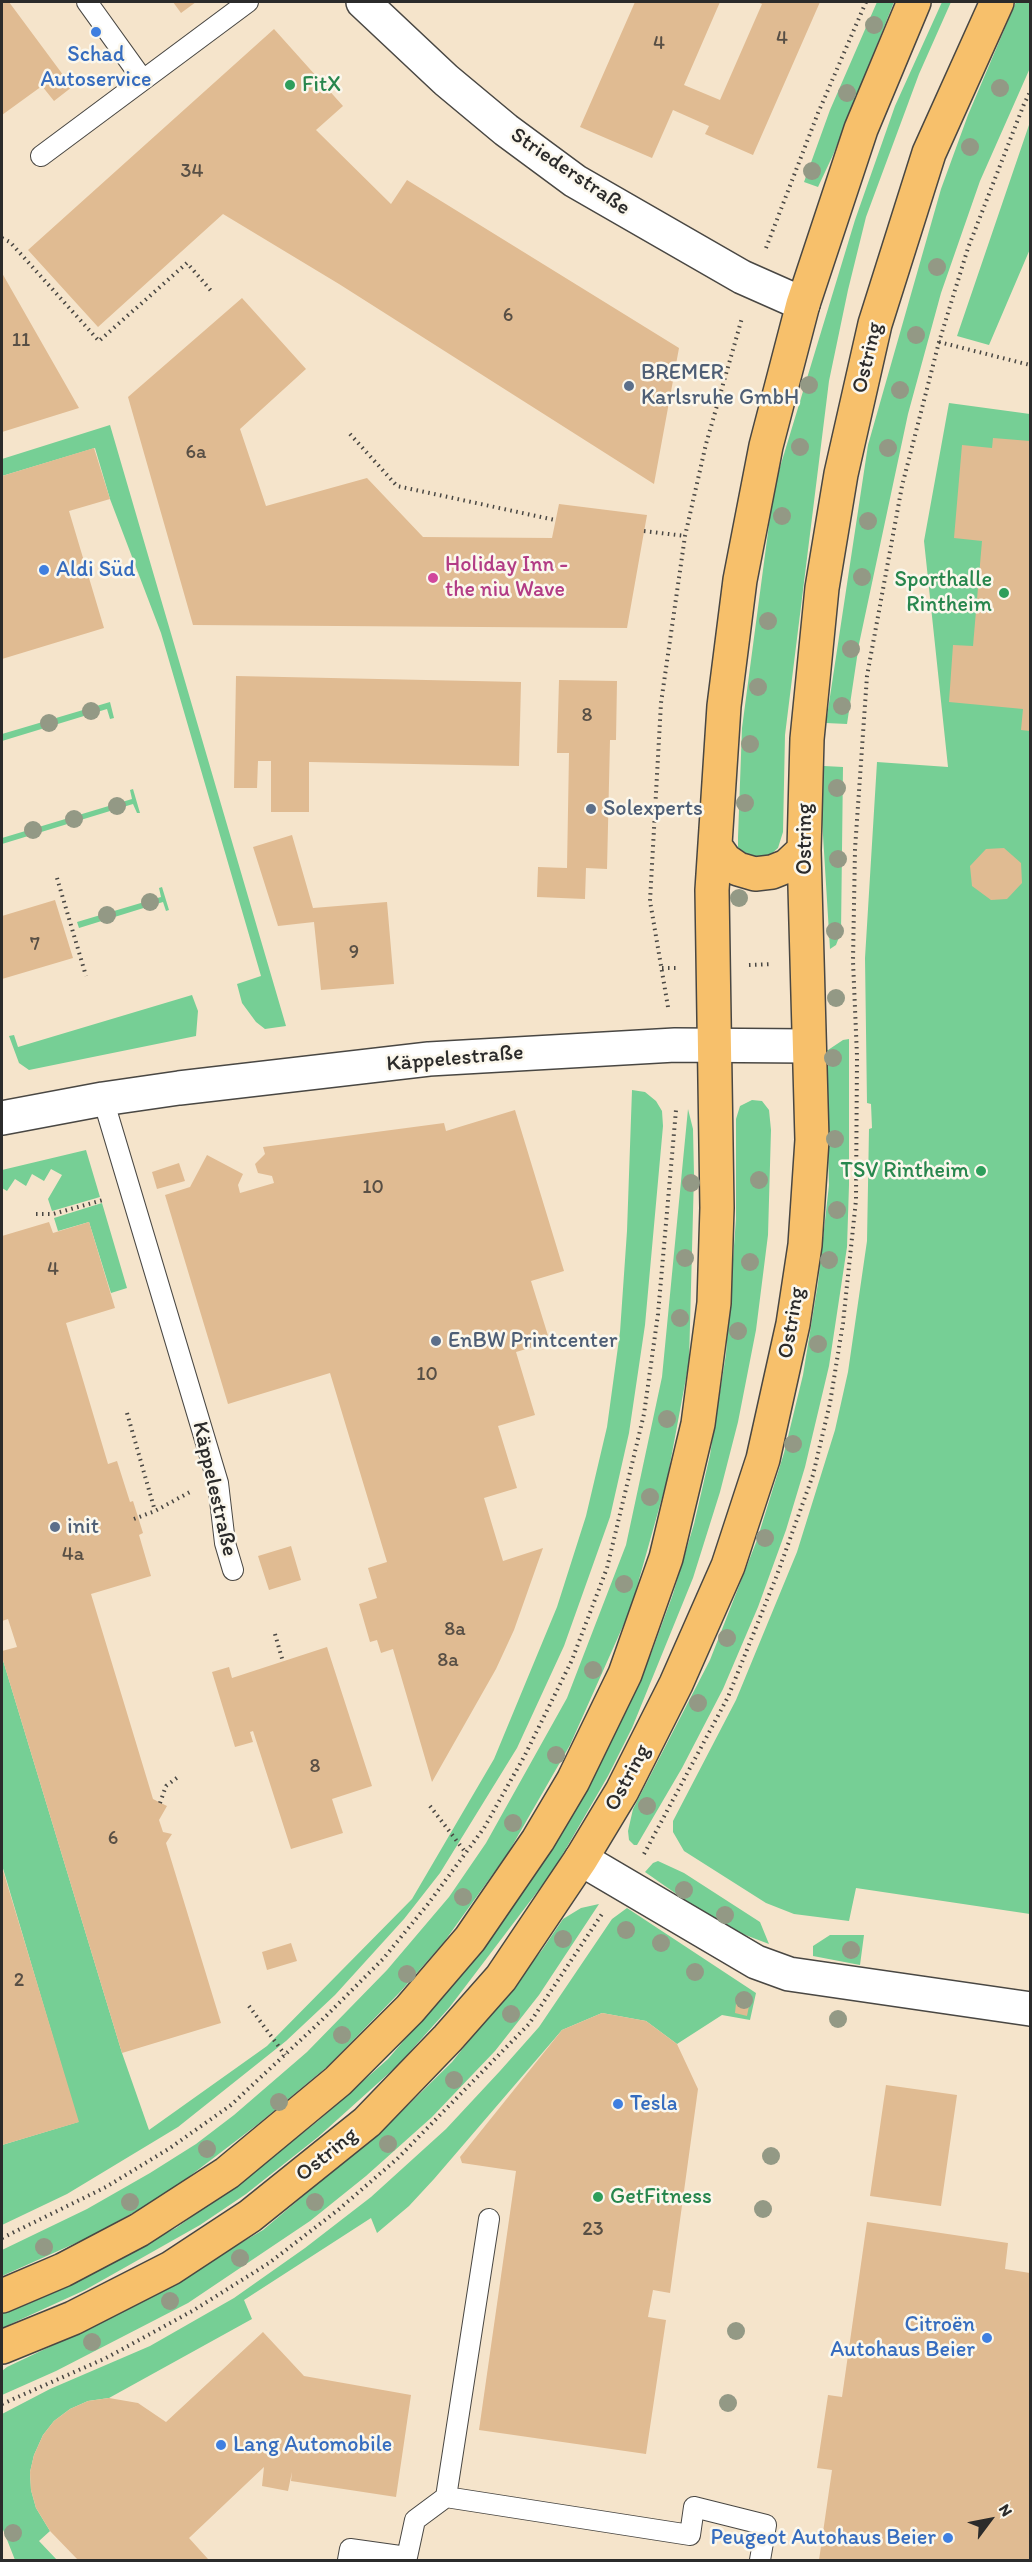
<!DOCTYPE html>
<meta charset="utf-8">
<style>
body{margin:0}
#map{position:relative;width:1032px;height:2562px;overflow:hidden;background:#f5e4cb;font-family:Itim,sans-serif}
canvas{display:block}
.frame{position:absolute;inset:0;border:3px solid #2b2b2b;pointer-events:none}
.north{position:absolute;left:960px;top:2490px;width:60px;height:60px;-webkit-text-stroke:4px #fbf7ec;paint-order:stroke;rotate:58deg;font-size:16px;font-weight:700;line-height:24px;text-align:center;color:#2b2b2b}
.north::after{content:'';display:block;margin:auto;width:21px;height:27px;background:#2b2b2b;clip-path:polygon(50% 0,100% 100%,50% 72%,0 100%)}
</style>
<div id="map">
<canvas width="1032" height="2562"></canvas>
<div class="frame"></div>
<div class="north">N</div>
</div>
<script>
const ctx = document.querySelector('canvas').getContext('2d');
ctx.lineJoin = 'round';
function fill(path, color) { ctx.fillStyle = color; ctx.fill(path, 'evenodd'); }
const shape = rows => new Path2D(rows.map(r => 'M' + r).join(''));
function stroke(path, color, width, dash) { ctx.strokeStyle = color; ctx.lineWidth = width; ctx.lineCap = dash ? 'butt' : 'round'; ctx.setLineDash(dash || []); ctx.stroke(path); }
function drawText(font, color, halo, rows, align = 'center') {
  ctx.font = font + ' Itim,sans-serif'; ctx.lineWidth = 5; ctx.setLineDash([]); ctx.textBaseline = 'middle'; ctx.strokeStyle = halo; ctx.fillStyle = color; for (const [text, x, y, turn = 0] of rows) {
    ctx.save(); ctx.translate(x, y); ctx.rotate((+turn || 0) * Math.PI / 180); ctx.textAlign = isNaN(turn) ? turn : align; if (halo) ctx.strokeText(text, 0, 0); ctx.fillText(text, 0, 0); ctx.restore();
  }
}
fill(shape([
 [877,2,894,2,833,155,818,187,804,182,830,110],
 [942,2,951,2,919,74,866,217,848,290,829,381,785,735,783,832,778,848,768,857,745,858,738,847,738,837,742,728,774,487,855,220,895,106],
 [1016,2,1030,2,1030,68,980,181,941,293,908,414,859,644,847,724,826,723,868,445,941,189,968,115],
 [1030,122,1030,249,989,345,957,336],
 [949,403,1030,414,1030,1914,856,1888,849,1921,794,1914,766,1903,684,1851,673,1832,673,1821,736,1700,797,1552,835,1430,848,1372,867,1241,869,1129,872,1128,871,1104,867,1103,865,958,877,762,948,767,924,541],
 [110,425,143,538,286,1026,265,1029,256,1022,242,1003,237,984,261,976,161,633,110,499,95,448,2,476,2,459],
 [110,702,114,718,110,719,107,709,2,741,2,734],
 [824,766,843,767,841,932,836,945,830,949,821,803],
 [133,789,140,813,137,813,133,804,2,844,2,838,132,799,130,790],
 [162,887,169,910,166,911,163,902,79,928,77,922,161,897,159,888],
 [192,995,198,1011,196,1036,29,1070,19,1063,9,1036,14,1035,18,1047],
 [849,1039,849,1185,847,1247,829,1366,805,1467,786,1530,758,1607,723,1689,682,1768,637,1845,634,1845,629,1840,628,1831,633,1809,710,1660,757,1540,784,1453,803,1375,818,1283,829,1185,825,1052,843,1040],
 [632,1090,645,1092,656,1101,662,1111,663,1126,645,1325,629,1433,610,1517,564,1646,517,1748,440,1873,404,1919,335,1995,286,2041,178,2127,67,2194,2,2225,2,2145,78,2122,2,1865,2,1657,122,2053,149,2130,267,2046,412,1899,494,1759,557,1607,586,1516,607,1427,620,1332,627,1231],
 [752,1100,762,1101,769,1110,771,1130,768,1235,756,1330,738,1422,720,1492,693,1578,632,1728,608,1776,553,1871,449,2008,398,2065,318,2137,246,2194,200,2225,85,2290,2,2328,2,2314,63,2286,176,2228,250,2175,318,2121,388,2059,436,2003,498,1927,558,1840,590,1784,651,1654,673,1594,694,1524,710,1455,726,1354,736,1219,736,1119,740,1106],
 [688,1109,693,1129,694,1175,689,1362,667,1480,631,1608,570,1745,508,1853,444,1942,400,1992,328,2066,258,2124,182,2182,138,2210,87,2238,2,2276,2,2250,87,2209,150,2173,196,2144,234,2115,307,2052,387,1970,449,1897,486,1843,567,1698,626,1545,662,1377],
 [86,1150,100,1197,52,1211,48,1199,62,1175,51,1169,44,1181,32,1174,26,1186,15,1179,7,1191,2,1188,2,1170],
 [102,1203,127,1288,111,1293,89,1222,58,1231,54,1218],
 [658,1861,684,1873,760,1922,769,1944,740,1933,705,1914,645,1872,653,1863],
 [599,1904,539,1995,495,2051,432,2117,366,2176,310,2221,188,2303,56,2371,2,2395,2,2371,7,2367,119,2314,263,2230,393,2120,452,2062,542,1950,563,1919,581,1908],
 [627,1908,756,1993,750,2020,722,2015,677,2044,646,2021,602,2013,562,2030,434,2179,409,2206,377,2233,371,2218,244,2300,252,2319,109,2398,88,2401,70,2409,54,2421,43,2435,34,2455,30,2472,31,2490,36,2508,50,2531,39,2541,57,2560,15,2560,2,2527,2,2414,50,2389,150,2346,234,2298,305,2248,371,2197,446,2129,500,2071,539,2027,612,1919],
 [830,1935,864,1935,860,1965,813,1956,813,1946]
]), '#76cf95');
fill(shape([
 [2,2,9,2,72,87,54,101,42,86,2,115],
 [173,2,196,2,181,13],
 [635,2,720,2,684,85,720,100,762,4,757,2,820,2,753,155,705,134,709,126,673,110,652,158,580,127],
 [274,29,343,106,316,130,391,204,407,180,679,348,654,484,339,284,223,214,98,327,28,250],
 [2,273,79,408,2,432],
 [242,298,306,369,240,429,266,506,367,478,423,537,552,538,559,504,647,515,627,628,193,625,128,397],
 [993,438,1030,441,1030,731,1021,730,1023,709,949,702,953,645,973,646,982,541,954,538,962,445,992,448],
 [94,448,110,499,69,511,104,628,2,659,2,476],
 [236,676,521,682,519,766,309,762,309,812,271,812,271,761,258,761,257,788,234,788],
 [559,680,617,681,616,740,610,740,607,869,586,868,585,899,537,897,538,867,567,868,569,753,557,753],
 [292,835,313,908,387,902,394,984,321,990,314,922,278,926,253,847],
 [1004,848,1021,863,1022,883,1007,899,991,900,972,886,970,866,986,849],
 [55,900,73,958,2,979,2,916],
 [515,1110,564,1271,531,1281,550,1342,516,1352,535,1415,498,1426,517,1488,484,1498,503,1561,543,1548,514,1630,496,1669,432,1782,393,1649,381,1653,377,1640,370,1642,359,1604,377,1598,368,1568,387,1562,330,1373,228,1404,165,1195,190,1187,207,1155,243,1174,238,1185,240,1193,274,1183,272,1176,258,1173,255,1164,265,1154,263,1147,444,1123,446,1131],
 [179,1163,185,1181,157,1189,152,1172],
 [49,1222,53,1233,89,1222,115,1308,66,1323,108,1464,117,1461,130,1502,133,1501,143,1533,139,1535,151,1576,91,1594,153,1799,167,1806,159,1820,163,1832,172,1834,166,1843,221,2023,122,2053,2,1657,2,1651,17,1647,8,1619,2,1621,2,1236],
 [291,1546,301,1580,269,1590,258,1556],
 [327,1647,372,1786,332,1799,343,1833,291,1849,253,1731,250,1732,253,1742,235,1747,212,1672,229,1667,232,1678],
 [2,1867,79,2122,2,2145],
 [291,1943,297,1961,267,1970,262,1952],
 [736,2004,749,2006,747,2016,735,2013],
 [602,2013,646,2021,677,2044,698,2089,670,2293,653,2290,648,2317,666,2320,646,2454,479,2430,516,2171,462,2163,460,2157,562,2030],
 [886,2085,957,2095,941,2206,870,2196],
 [867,2222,1008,2243,1005,2269,1030,2273,1030,2560,819,2560,832,2470,817,2468,828,2395,842,2397],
 [263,2332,304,2376,411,2395,396,2497,291,2481,292,2472,288,2491,262,2486,264,2467,189,2538,208,2559,206,2560,78,2560,50,2531,36,2508,31,2490,30,2472,34,2455,43,2435,54,2421,70,2409,88,2401,109,2398,138,2403,166,2422]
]), '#e0bb92');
const service = shape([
 [87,2,143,80],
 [41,156,248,2],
 [103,1099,218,1483,225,1543,233,1570],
 [489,2219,446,2497,690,2535,694,2507,766,2525,760,2560],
 [348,2560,350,2549,407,2557,415,2520,446,2497]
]);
const minor = shape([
 [363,2,446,80,506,130,575,181,742,277,803,304],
 [581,1859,756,1962,789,1974,1030,2009]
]);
const tertiary = shape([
 [2,1118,103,1099,179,1088,429,1059,675,1045,808,1046]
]);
const primary = shape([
 [715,846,725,860,738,869,755,874,772,872,787,866,804,850],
 [2,2296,63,2270,139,2230,227,2173,338,2081,410,2009,470,1939,538,1840,573,1781,625,1674,666,1558,698,1424,714,1303,717,1208,712,890,724,706,740,580,766,446,803,304,861,129,914,2],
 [2,2347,73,2318,171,2268,250,2216,367,2122,448,2038,501,1978,581,1859,622,1791,676,1684,728,1566,763,1459,793,1324,805,1245,812,1140,804,850,807,739,822,588,841,474,875,324,929,153,997,2]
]);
stroke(service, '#494743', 22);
stroke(minor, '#494743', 36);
stroke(tertiary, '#494743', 36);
stroke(primary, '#494743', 36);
stroke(shape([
 [2,238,10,242,99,341,187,263,213,293],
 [766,248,818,113,866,2],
 [939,342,1030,365],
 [350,434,397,486,555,520],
 [644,531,685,536],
 [57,878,86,976],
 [749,965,772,964],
 [662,968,676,968],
 [668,1007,650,901,661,703,685,536,706,444,742,318],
 [36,1214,53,1214,103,1200],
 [127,1413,155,1511],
 [134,1519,155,1511,190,1492],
 [275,1634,283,1662],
 [160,1803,166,1786,178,1777],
 [430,1806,466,1853],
 [644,1854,728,1697,777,1575,813,1475,830,1403,843,1323,856,1200,857,1056,853,961,855,849,867,676,902,486,939,342,968,248,1024,104,1030,92],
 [249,2006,285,2055],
 [2,2238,106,2187,170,2148,231,2105,321,2021,383,1959,428,1904,484,1828,525,1755,572,1660,607,1568,644,1414,658,1314,676,1110],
 [2,2404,106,2358,194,2310,269,2263,338,2210,397,2159,529,2024,602,1914]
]), '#494743', 4, [1.5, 4.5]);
stroke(service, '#fff', 20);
stroke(minor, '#fff', 33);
stroke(tertiary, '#fff', 33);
stroke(primary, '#f7c06b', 33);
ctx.fillStyle = '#939985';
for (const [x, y] of [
 [874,25],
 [1000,88],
 [847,93],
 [970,147],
 [812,171],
 [937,267],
 [916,335],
 [809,385],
 [900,390],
 [800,447],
 [888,448],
 [782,516],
 [868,521],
 [862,577],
 [768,621],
 [851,649],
 [758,687],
 [842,706],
 [91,711],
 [49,723],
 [750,744],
 [837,788],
 [745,803],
 [117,806],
 [74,819],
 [33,830],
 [838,859],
 [739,898],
 [150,902],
 [107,915],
 [835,931],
 [836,998],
 [833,1058],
 [835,1139],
 [759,1180],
 [691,1183],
 [837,1210],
 [685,1258],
 [829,1260],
 [750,1262],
 [680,1318],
 [738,1331],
 [818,1344],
 [667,1419],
 [793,1444],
 [650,1497],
 [765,1538],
 [624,1584],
 [727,1638],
 [593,1670],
 [698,1703],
 [556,1755],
 [647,1806],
 [513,1823],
 [684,1890],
 [463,1897],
 [725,1915],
 [626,1930],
 [563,1939],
 [661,1943],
 [851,1950],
 [695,1972],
 [407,1974],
 [744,2000],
 [511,2014],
 [838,2019],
 [342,2035],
 [454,2080],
 [279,2102],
 [388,2144],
 [207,2149],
 [771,2156],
 [130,2202],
 [315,2202],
 [763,2209],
 [44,2247],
 [240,2258],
 [170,2301],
 [736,2331],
 [92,2342],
 [728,2403],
 [13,2533]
]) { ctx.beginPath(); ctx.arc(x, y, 9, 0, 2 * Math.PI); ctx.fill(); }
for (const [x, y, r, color] of [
 [96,32,6,"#3f7fe0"],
 [290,85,6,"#2e9e5b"],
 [629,386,6,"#5c6f8a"],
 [44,570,6,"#3f7fe0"],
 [433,578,6,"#d1479c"],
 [1004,593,6,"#2e9e5b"],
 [591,809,6,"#5c6f8a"],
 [981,1171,6,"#2e9e5b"],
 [436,1341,6,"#5c6f8a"],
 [55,1527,6,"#5c6f8a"],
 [618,2104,6,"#3f7fe0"],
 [598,2197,6,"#2e9e5b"],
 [987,2338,6,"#3f7fe0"],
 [221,2445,6,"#3f7fe0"],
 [948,2538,6,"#3f7fe0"]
]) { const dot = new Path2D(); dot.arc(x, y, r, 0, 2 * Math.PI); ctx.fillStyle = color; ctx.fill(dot); stroke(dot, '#fbf7ec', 2); }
drawText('20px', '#584f45', null, [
 ["4",782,39],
 ["4",659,44],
 ["34",192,172],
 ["6",508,316],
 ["11",21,341],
 ["6a",196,453],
 ["8",587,716],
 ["7",35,945],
 ["9",354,953],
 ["10",373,1188],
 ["4",53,1270],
 ["10",427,1375],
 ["4a",73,1555],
 ["8a",455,1630],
 ["8a",448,1661],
 ["8",315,1767],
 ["6",113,1839],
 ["2",19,1981],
 ["23",593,2230]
]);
drawText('22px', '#366cbe', '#fbf7ec', [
 ["Schad",96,55,"center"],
 ["Autoservice",96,80,"center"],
 ["Aldi Süd",56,570],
 ["Tesla",630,2104],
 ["Citroën",975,2325,"right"],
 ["Autohaus Beier",975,2350,"right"],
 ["Lang Automobile",233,2445],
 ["Peugeot Autohaus Beier",936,2538,"right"]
], 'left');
drawText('22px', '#27864d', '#fbf7ec', [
 ["FitX",302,85],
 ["Sporthalle",992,580,"right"],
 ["Rintheim",992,605,"right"],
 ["TSV Rintheim",969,1171,"right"],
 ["GetFitness",610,2197]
], 'left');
drawText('22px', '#2b2b2b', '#fbf7ec', [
 ["Striederstraße",570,172,34],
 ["Ostring",868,358,-77],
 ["Ostring",805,839,-90],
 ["Käppelestraße",455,1059,-5],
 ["Ostring",792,1323,-80],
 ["Käppelestraße",214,1489,77],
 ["Ostring",628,1778,-62],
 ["Ostring",327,2155,-39]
]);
drawText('22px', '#4e5e75', '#fbf7ec', [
 ["BREMER",641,373],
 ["Karlsruhe GmbH",641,398],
 ["Solexperts",603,809],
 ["EnBW Printcenter",448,1341],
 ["init",67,1527]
], 'left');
drawText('22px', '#b23c85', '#fbf7ec', [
 ["Holiday Inn -",445,565],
 ["the niu Wave",445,590]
], 'left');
</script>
